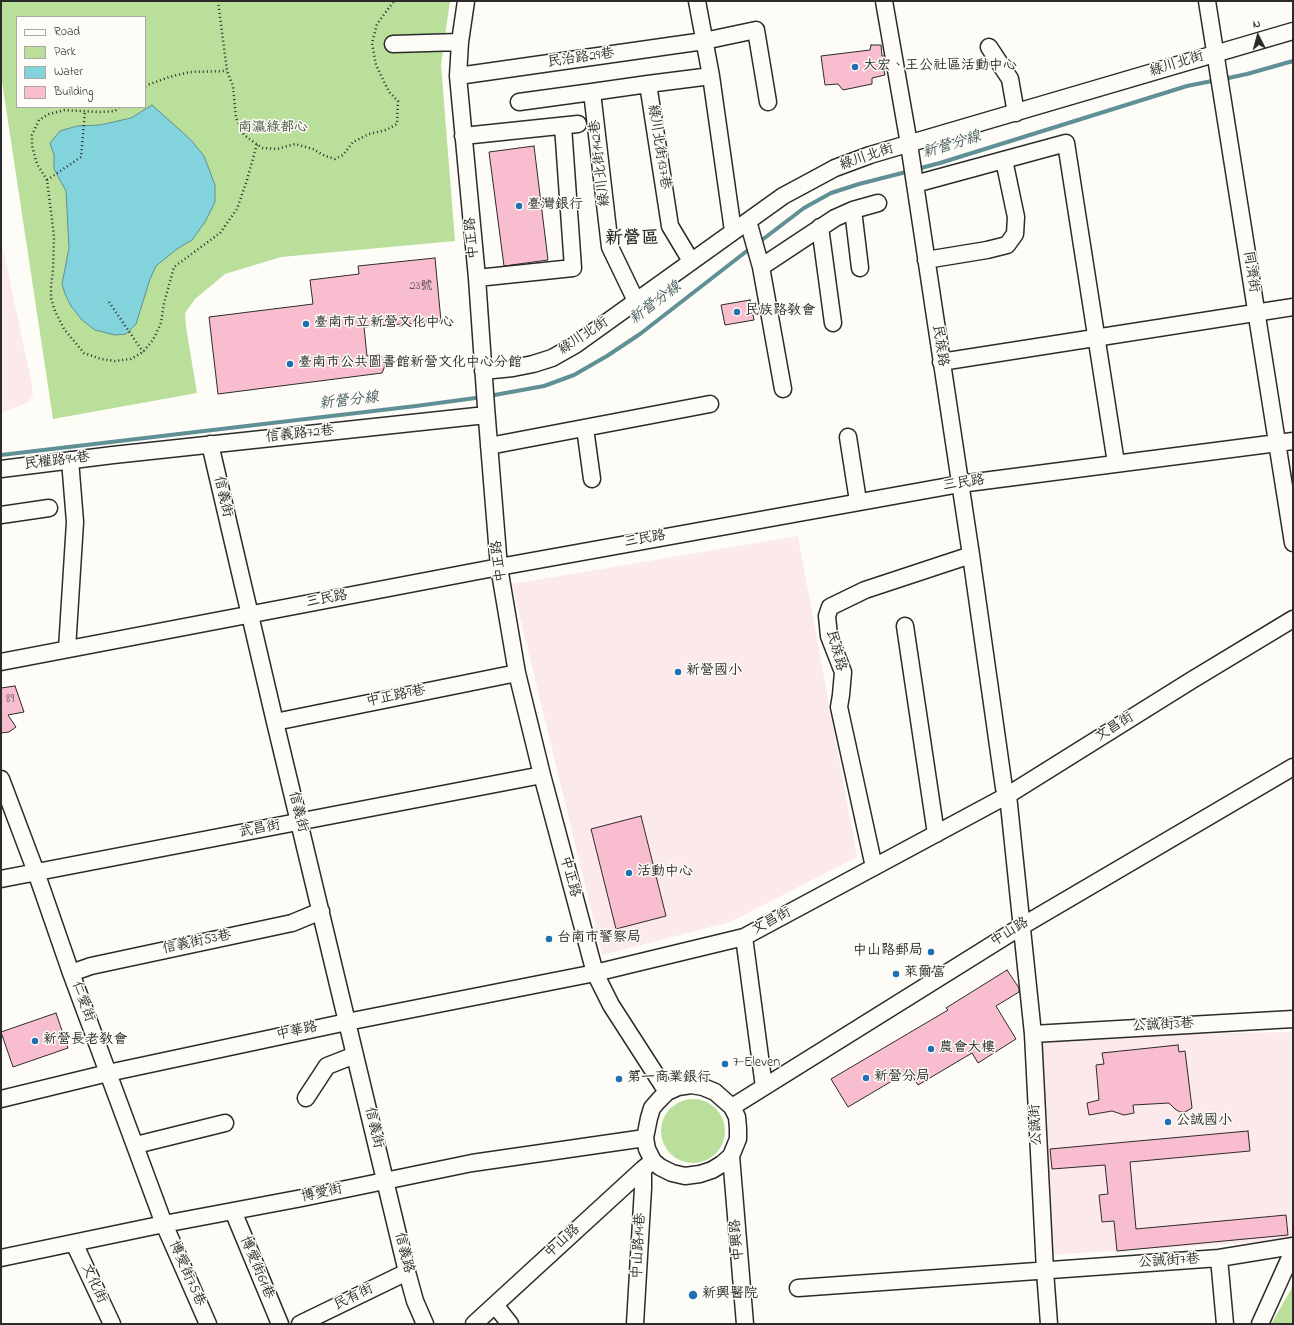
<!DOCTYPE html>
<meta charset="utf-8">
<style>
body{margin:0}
#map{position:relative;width:1294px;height:1325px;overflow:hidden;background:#fdfcf7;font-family:"Indie Flower",sans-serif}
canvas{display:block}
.frame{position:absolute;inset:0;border:2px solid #2b2b2b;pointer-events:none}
.legend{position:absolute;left:16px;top:16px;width:130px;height:92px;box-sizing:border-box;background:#fdfcf7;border:1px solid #a9a8a5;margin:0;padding:5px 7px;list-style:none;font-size:12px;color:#2b2b2b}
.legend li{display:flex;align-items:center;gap:8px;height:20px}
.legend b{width:20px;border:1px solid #a9a8a5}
.north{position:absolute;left:1238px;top:16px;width:40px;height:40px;-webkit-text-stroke:3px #fdfcf7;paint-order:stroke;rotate:354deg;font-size:11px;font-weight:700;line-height:16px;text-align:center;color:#2b2b2b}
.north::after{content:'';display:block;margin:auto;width:14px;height:18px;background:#2b2b2b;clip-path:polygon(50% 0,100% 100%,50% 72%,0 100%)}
</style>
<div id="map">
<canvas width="1294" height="1325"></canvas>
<div class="frame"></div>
<ul class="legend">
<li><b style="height:5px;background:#fdfcf7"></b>Road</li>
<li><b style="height:11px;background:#b9df9a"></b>Park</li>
<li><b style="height:11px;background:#82d3dc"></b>Water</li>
<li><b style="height:11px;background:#f8bed0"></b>Building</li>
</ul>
<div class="north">N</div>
</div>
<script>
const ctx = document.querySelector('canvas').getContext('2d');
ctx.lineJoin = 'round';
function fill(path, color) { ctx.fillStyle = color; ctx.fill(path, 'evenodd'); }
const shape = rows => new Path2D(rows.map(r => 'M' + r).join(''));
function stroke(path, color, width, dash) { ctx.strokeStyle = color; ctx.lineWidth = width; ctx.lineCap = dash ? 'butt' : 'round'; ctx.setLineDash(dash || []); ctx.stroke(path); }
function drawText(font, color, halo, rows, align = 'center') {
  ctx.font = font + ' "Indie Flower","LXGW WenKai TC",sans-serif'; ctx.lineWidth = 3; ctx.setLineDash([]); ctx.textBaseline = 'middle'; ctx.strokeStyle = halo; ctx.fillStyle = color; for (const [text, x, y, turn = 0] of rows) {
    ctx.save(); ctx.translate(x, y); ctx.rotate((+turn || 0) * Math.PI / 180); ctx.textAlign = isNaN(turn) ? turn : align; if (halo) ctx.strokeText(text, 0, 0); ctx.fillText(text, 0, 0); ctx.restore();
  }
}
fill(shape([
 [1,240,32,385,33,396,27,403,1,413],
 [798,536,857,857,730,922,602,955,512,584],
 [1293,1032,1293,1240,1046,1255,1041,1040,1077,1036]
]), '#fce9eb');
fill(shape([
 [1,1,450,1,441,65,455,241,281,257,225,274,195,299,185,313,186,327,197,393,53,419,1,75],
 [17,17,145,17,145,107,17,107],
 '661 1131a32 32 0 1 1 64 0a32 32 0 1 1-64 0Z',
 [1293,1286,1293,1324,1271,1324]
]), '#b9df9a');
const water = shape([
 [152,105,191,140,204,156,215,185,215,202,205,222,192,240,177,249,156,266,150,279,136,324,126,334,115,335,95,330,82,320,71,306,65,294,62,284,69,248,66,191,54,169,54,155,50,143,60,131,77,126,100,125,131,118,152,105]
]);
fill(water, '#82d3dc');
stroke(water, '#5f9095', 1);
stroke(shape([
 [1224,79,1247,74,1293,61],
 [917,169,940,163,1187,86,1217,80],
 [758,243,804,208,831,193,859,184,910,171],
 [489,396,544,386,574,375,607,356,640,334,752,247],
 [1,455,416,406,483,397]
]), '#5f9095', 4);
const building = shape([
 [871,45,881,45,882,56,884,56,886,68,884,70,885,75,872,78,872,84,843,90,838,84,825,85,821,56,870,50,871,45],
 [534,146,548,260,504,266,489,152,534,146],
 [435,258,441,321,364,327,367,356,379,354,384,359,385,366,382,373,218,394,209,317,313,304,310,280,359,274,358,266,435,258],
 [750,300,754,320,725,325,721,305,750,300],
 [15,686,24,712,8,715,16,727,9,732,1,733,1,688,15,686],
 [641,816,666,916,616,929,591,829,641,816],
 [1007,970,1019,988,1019,992,996,1006,1016,1039,978,1063,972,1053,918,1085,909,1071,848,1107,831,1079,948,1010,946,1008,1007,970],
 [56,1013,68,1048,13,1067,1,1032,56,1013],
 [1178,1045,1179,1052,1185,1051,1192,1108,1185,1112,1180,1112,1175,1109,1169,1103,1133,1105,1134,1113,1124,1115,1112,1111,1089,1115,1087,1103,1099,1100,1096,1065,1104,1064,1102,1053,1178,1045],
 [1248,1131,1250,1151,1130,1162,1136,1229,1286,1215,1288,1235,1117,1251,1114,1221,1102,1222,1099,1195,1108,1194,1105,1165,1052,1169,1050,1149,1248,1131]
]);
fill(building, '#f8bed0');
stroke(building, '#2b2b2b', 1);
const minor = shape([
 [466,1,460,42,458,76,477,278,486,407,499,567,517,673,542,775,595,973,611,1005,667,1092],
 [697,1,711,76,733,231],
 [884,1,909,144,971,555,1004,788,1008,795,1033,1034,1045,1271,1049,1324],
 [1207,1,1293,543],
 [393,44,460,42],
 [989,47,1010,79,1016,113],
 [458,76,704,41,756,30,768,102],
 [648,84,711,76],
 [592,92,648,84,670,226,691,261],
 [519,102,592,92,610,247,636,301],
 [463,136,578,124],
 [915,184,1066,143,1116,463],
 [853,210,860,268],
 [748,221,761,267,783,389],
 [820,227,833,323],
 [926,260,987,250,1007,245,1015,234,1016,217,1004,160],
 [761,267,835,218,853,210,878,203],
 [477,278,573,268,563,126],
 [941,362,1293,307],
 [483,371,513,368,533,364,552,358,575,345,783,196,835,168,870,155,1293,31],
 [585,428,592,479],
 [848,437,858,501],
 [210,444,275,722,407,1272,415,1301,425,1324],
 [489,446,710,404],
 [1,469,113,455,486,415],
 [1,515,49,508],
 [905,626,936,834],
 [67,649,75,522,70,460],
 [1,662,499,567,960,484,1293,441],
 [275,722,517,673],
 [1,779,36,872,71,973,164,1224,208,1324],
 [874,867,839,707,841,695,843,672,829,636,827,616,830,607,865,590,971,555],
 [1,879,542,775],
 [744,937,764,1087],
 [71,973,91,966,292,923,321,911],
 [1033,1034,1293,1019],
 [691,1085,703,1087,715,1092,732,1107,737,1117,738,1128,738,1139,731,1156,722,1164,712,1170,700,1174,685,1176,672,1173,660,1167,653,1161,647,1149,645,1138,649,1118,652,1108,659,1100,667,1092,678,1087,691,1085],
 [306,1098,327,1066,355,1055],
 [1,1099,108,1073,347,1022,595,973,744,937,1008,795,1192,680,1293,619],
 [732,1107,1022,926,1293,767],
 [136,1145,225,1123],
 [731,1156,745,1324],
 [233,1211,280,1324],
 [74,1243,112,1324],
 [1,1258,164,1224,302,1198,472,1163,645,1138],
 [1219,1258,1225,1324],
 [798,1288,1219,1258,1293,1246],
 [495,1305,510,1324],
 [300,1324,407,1272],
 [474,1324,643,1169,653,1161],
 [635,1324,643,1188,643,1169],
 [1260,1324,1293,1251]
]);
stroke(minor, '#2b2b2b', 19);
stroke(shape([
 [218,1,227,71,233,86,236,118,244,135,262,148,277,149,295,144,313,149,325,156,335,159,343,155,353,142,369,134,386,130,397,124,398,101,389,92,376,65,372,43,377,24,394,1],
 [145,86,169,77,190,72,227,71],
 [119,107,115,111,99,112,65,110,49,114,39,120,32,135,32,146,37,164,47,180,52,220,54,237,53,270,51,287,51,298,55,311,64,329,84,353,101,359,115,361,131,359,143,352,153,340,161,323,164,303,174,267,220,233,237,209,247,180,257,144],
 [47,180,81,157,85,111],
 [109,302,143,352]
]), '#2b2b2b', 2.5, [1, 3]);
stroke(minor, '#fdfcf7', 16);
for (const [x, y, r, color] of [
 [855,67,4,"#1f6fb2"],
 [519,206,4,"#1f6fb2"],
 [737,312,4,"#1f6fb2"],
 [306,324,4,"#1f6fb2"],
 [290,364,4,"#1f6fb2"],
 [678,672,4,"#1f6fb2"],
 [629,873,4,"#1f6fb2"],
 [549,939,4,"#1f6fb2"],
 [931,952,4,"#1f6fb2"],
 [896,974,4,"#1f6fb2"],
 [35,1041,4,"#1f6fb2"],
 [931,1049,4,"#1f6fb2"],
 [725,1064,4,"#1f6fb2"],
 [866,1078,4,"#1f6fb2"],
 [619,1079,4,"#1f6fb2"],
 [1168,1122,4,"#1f6fb2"],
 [693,1295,5,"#1f6fb2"]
]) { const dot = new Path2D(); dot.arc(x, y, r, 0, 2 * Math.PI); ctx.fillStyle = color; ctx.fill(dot); stroke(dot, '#fdfcf7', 1.5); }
drawText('12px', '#5e5054', null, [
 ["23號",421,287],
 ["89",10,700]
]);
drawText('14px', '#2b2b2b', '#fdfcf7', [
 ["民治路29巷",581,59,-8],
 ["綠川北街",1177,65,-17],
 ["綠川北街137巷",658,147,81],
 ["綠川北街",867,158,-19],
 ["綠川北街142巷",601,163,-97],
 ["中正路",473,238,-95],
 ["同濟街",1250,272,81],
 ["綠川北街",584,337,-33],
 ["民族路",939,346,81],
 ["信義路72巷",300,435,-6],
 ["民權路94巷",57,462,-7],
 ["三民路",964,484,-9],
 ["信義街",222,497,77],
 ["三民路",645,540,-10],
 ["中正路",500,561,-97],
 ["三民路",327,600,-11],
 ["民族路",835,651,75],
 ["中正路9巷",396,697,-12],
 ["文昌街",1115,728,-32],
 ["信義街",297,812,76],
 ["武昌街",260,830,-11],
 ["中正路",569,877,75],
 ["文昌街",772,922,-28],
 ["中山路",1010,933,-32],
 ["信義街53巷",197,943,-12],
 ["仁愛街",82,1002,70],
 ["公誠街3巷",1163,1026,-3],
 ["中華路",297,1032,-12],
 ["公誠街",1037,1125,-93],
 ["信義街",373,1128,77],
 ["博愛街",322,1194,-12],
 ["中興路",738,1240,-95],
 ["中山路",563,1242,-43],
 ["中山路14巷",640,1246,-87],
 ["信義路",403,1253,76],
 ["公誠街7巷",1169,1262,-4],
 ["博愛街61巷",256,1268,67],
 ["博愛街75巷",186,1274,66],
 ["文化街",93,1284,65],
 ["民有街",354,1298,-26]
]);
drawText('14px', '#2b2b2b', '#fdfcf7', [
 ["大宏、王公社區活動中心",863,67],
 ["臺灣銀行",527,206],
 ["民族路教會",745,312],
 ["臺南市立新營文化中心",314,324],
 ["臺南市公共圖書館新營文化中心分館",298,364],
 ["新營國小",686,672],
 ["活動中心",637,873],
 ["台南市警察局",557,939],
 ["中山路郵局",923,952,"right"],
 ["萊爾富",904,974],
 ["新營長老教會",43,1041],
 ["農會大樓",939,1049],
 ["7-Eleven",733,1064],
 ["新營分局",874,1078],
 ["第一商業銀行",627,1079],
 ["公誠國小",1176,1122],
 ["新興醫院",702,1295]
], 'left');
drawText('14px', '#4e5847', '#fdfcf7', [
 ["南瀛綠都心",273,129]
]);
drawText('italic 15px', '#455d60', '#fdfcf7', [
 ["新營分線",952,146,-17],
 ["新營分線",656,304,-37],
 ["新營分線",349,402,-7]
]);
drawText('bold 18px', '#2b2b2b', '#fdfcf7', [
 ["新營區",632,240]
]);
</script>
